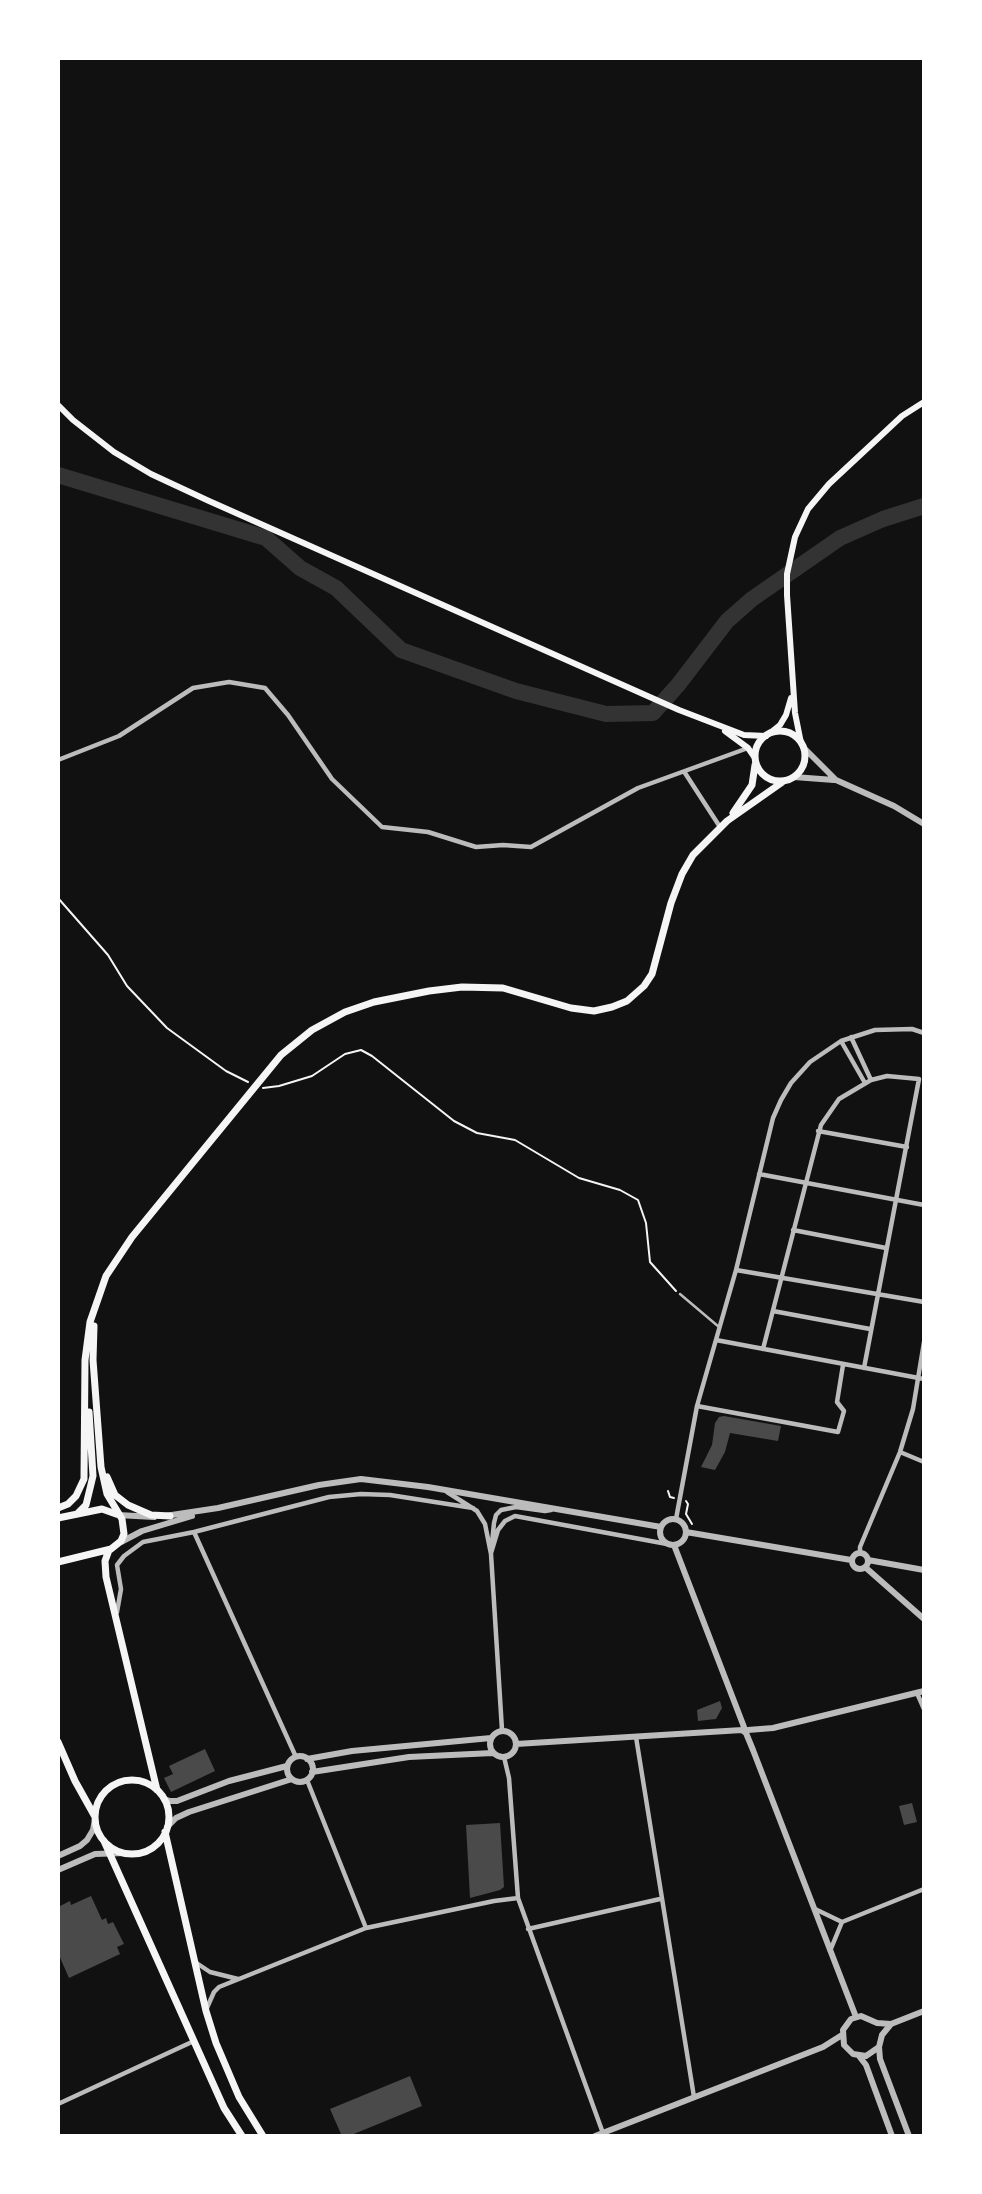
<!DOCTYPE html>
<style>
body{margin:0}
#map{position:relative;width:982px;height:2194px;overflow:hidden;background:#111;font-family:"Fira Sans Condensed",sans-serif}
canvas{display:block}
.frame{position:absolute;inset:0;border:60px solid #fff;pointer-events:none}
</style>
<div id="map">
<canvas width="982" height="2194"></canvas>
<div class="frame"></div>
</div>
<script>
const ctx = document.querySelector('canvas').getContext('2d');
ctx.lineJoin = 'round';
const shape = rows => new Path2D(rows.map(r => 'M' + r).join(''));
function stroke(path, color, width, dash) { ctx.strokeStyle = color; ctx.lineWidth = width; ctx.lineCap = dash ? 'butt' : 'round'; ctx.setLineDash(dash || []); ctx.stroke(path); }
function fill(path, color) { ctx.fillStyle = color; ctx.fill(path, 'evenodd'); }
stroke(shape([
 [58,475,266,538,300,568,336,588,401,650,516,691,606,714,653,713,678,685,727,621,752,599,840,538,883,519,924,506]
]), '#333', 16);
fill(shape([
 [724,1416,781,1426,778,1441,730,1433,725,1452,715,1470,701,1467,712,1445,715,1423,719,1417],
 [720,1701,722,1708,716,1719,698,1721,697,1710],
 [205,1749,215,1771,171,1792,164,1778,173,1774,169,1766],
 [912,1803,917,1822,904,1825,899,1806],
 [500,1823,504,1887,500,1890,470,1898,466,1825],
 [91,1896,102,1920,106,1918,108,1924,113,1922,124,1944,117,1947,120,1954,69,1978,58,1953,58,1907,70,1901,71,1905],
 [410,2076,422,2106,349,2136,341,2134,330,2109]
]), '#4a4a4a');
stroke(shape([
 [58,898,108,955,127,986,167,1028,226,1071,248,1082],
 [263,1088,279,1086,312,1076,345,1054,361,1050,372,1056,454,1121,477,1133,515,1140,579,1178,620,1190,638,1200,646,1223,650,1262,676,1291],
 [668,1491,670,1497,674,1498],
 [686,1501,688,1504,686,1514,692,1524]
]), '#f5f5f5', 2);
stroke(shape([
 [680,1294,719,1327]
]), '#bcbcbc', 2.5);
stroke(shape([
 [58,760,119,736,193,688,229,682,265,688,288,715,332,779,382,827,428,832,476,847,503,845,531,847,638,788,748,748],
 [685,773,720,827],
 [851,1037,871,1080],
 [841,1041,865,1083],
 [818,1131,907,1147],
 [759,1174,924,1205],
 [793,1230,886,1248],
 [736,1270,924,1302],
 [773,1311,870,1329],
 [716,1340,924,1379],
 [763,1349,821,1125,839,1099,871,1080,887,1076,919,1079,864,1368],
 [697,1406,838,1432,844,1411,837,1402,843,1365],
 [900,1452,924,1462],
 [447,1492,477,1511,485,1524,491,1554,502,1730],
 [676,1519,697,1406,736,1270,773,1118,781,1100,791,1083,810,1062,841,1041,875,1030,912,1029,924,1033],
 [194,1532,296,1757],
 [492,1543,494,1523,496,1515,501,1510,516,1507,545,1511,551,1510],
 [860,1552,860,1547,900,1452,913,1409,924,1342],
 [491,1553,498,1530,505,1521,515,1516,667,1544],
 [117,1612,121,1589,117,1565,124,1556,143,1542,194,1532,329,1497,361,1494,390,1495,473,1508],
 [917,1693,924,1709],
 [636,1737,694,2097],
 [504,1757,509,1778,518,1898,604,2136],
 [307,1780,366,1928],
 [815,1909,842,1922],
 [528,1929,660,1899],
 [830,1951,842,1922,924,1889],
 [195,1962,210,1972,238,1979],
 [206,2010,214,1992,219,1987,366,1928,494,1901,518,1898],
 [58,2104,194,2041]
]), '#bcbcbc', 4.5);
stroke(shape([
 [803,747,836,780,894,806,924,824],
 [794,777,834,780],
 [118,1515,154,1517],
 [165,1516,218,1508,319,1485,361,1479,428,1487,661,1527],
 '660 1532a13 13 0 1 1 26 0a13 13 0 1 1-26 0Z',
 [686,1532,851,1560],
 [121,1542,142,1531,192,1516],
 [674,1545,744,1727,742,1730,746,1733,753,1750,856,2017],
 '852 1561a8 8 0 1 1 16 0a8 8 0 1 1-16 0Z',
 [868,1560,924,1570],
 [865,1567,924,1619],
 [748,1730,773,1728,924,1691],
 '490 1744a13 13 0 1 1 26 0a13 13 0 1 1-26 0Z',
 [516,1744,742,1730],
 '287 1769a13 13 0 1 1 26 0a13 13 0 1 1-26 0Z',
 [307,1759,352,1751,491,1738],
 [312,1772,409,1757,493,1753],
 [164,1799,170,1801,177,1801,229,1781,287,1766],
 [167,1827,176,1818,189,1812,292,1779],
 [58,1856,80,1846,87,1840,93,1830,95,1819],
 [58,1870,95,1854,125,1853],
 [891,2024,877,2023,861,2016,851,2019,843,2030,844,2045,853,2054,866,2056,879,2047,882,2035,891,2024,924,2011],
 [879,2047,880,2059,909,2136],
 [859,2056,866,2065,892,2136],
 [595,2136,823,2047,842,2035]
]), '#bcbcbc', 6);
stroke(shape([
 [58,405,73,420,114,452,151,474,209,501,679,710,744,735,766,736],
 [725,731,748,748,755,758],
 [770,733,780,725,786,715,791,698],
 [801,743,795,713,787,595,787,574,795,537,808,509,829,484,902,416,924,402]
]), '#f5f5f5', 6);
stroke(shape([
 '755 756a25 25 0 1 1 50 0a25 25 0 1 1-50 0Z',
 [733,813,752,785,755,765],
 [107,1477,115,1495,128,1505,151,1515,170,1516],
 [58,1508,68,1504,76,1496,84,1479,85,1360,90,1322,106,1276,132,1237,281,1055,312,1030,345,1012,374,1002,429,991,462,987,503,988,571,1008,594,1011,612,1007,627,1001,644,986,652,974,671,903,682,874,693,855,727,821,784,781],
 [78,1513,86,1505,93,1476,89,1412],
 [58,1518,102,1509,116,1514],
 [109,1550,105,1561,106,1577,157,1790],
 [58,1562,111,1549,121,1541,124,1534,122,1519,107,1494,101,1467,93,1360,94,1326],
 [58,1742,75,1781,94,1815],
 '95 1817a37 37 0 1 1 74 0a37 37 0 1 1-74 0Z',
 [165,1832,206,2011,216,2043,239,2097,263,2136],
 [104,1841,224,2108,242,2136]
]), '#f5f5f5', 7);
</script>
